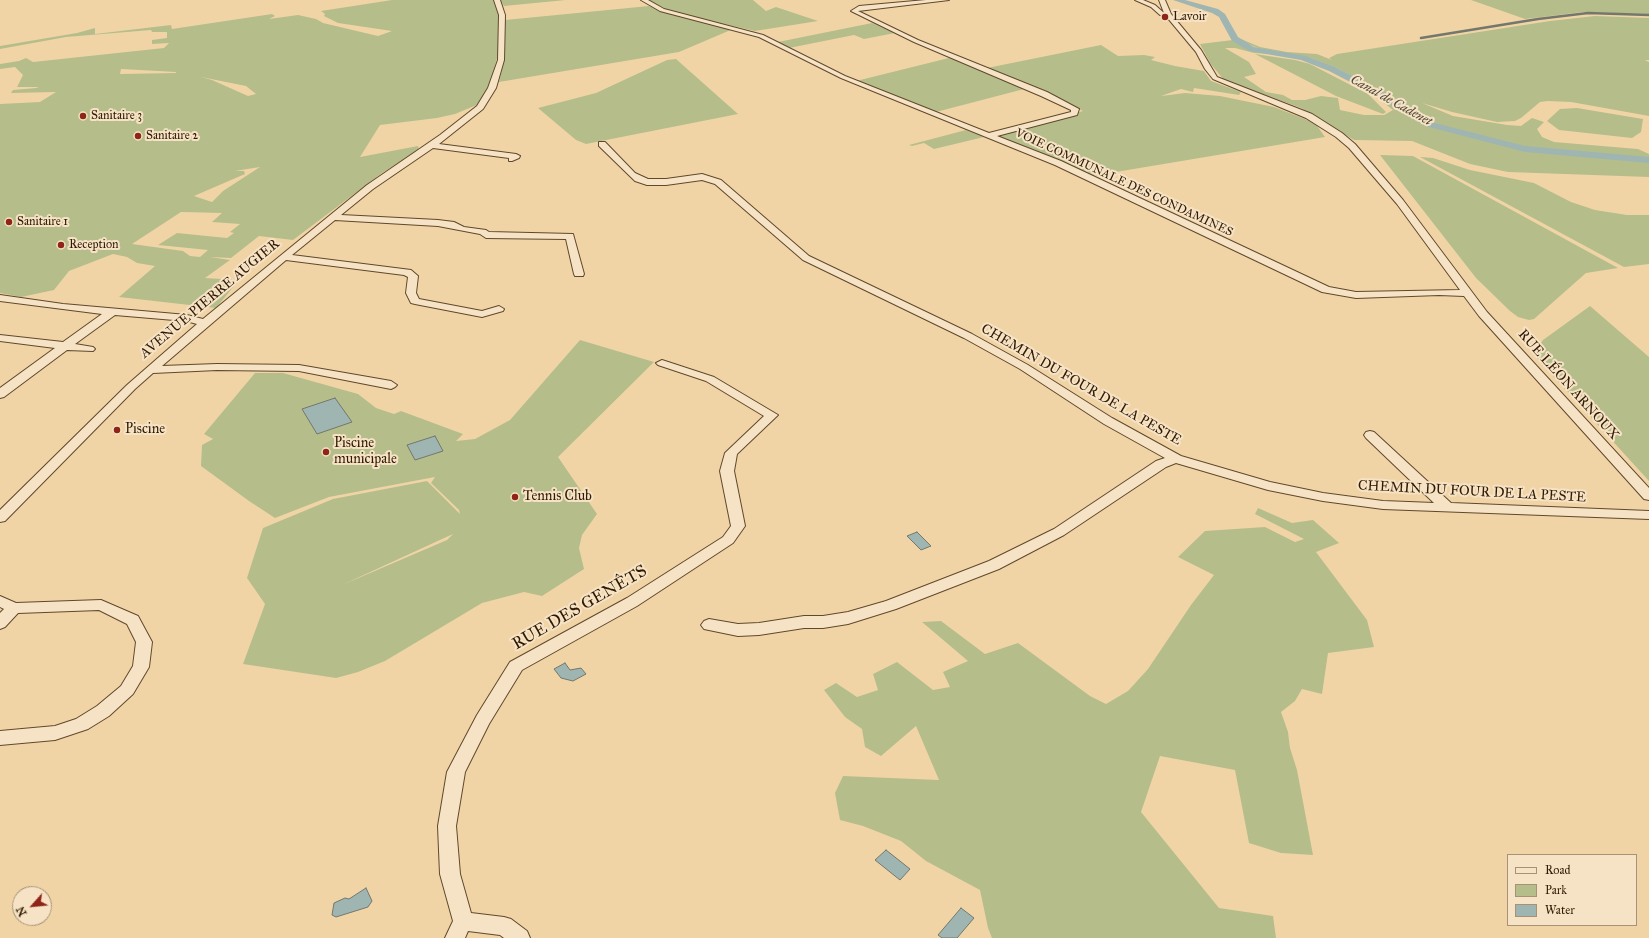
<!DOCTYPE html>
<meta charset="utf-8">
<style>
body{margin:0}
#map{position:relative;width:1649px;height:938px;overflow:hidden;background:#f1d4a6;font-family:"IM FELL Great Primer",serif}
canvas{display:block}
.legend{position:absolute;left:1507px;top:854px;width:130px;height:72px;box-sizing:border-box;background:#f6e3c5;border:1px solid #a79277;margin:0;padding:5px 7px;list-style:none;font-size:12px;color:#301902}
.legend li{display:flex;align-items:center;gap:8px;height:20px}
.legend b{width:20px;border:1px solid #a79277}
.north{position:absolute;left:12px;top:886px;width:40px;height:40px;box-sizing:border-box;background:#f6e3c5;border:1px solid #a79277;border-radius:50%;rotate:243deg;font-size:11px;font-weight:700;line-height:16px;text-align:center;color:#301902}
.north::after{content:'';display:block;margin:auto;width:14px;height:18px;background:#8f2418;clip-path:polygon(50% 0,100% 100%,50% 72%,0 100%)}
</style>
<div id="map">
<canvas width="1649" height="938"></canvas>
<ul class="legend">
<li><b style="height:5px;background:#f6e3c5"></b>Road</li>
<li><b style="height:11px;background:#b5be8a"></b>Park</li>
<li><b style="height:11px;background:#9fb5b2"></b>Water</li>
</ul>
<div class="north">N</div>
</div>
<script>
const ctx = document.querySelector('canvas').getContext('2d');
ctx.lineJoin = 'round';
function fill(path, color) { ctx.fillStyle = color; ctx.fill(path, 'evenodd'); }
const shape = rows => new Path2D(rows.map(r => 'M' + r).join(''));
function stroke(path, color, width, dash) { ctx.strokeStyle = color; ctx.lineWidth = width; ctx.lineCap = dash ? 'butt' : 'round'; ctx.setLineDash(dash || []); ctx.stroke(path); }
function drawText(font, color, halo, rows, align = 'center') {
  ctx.font = font + ' "IM FELL Great Primer",serif'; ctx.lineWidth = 4; ctx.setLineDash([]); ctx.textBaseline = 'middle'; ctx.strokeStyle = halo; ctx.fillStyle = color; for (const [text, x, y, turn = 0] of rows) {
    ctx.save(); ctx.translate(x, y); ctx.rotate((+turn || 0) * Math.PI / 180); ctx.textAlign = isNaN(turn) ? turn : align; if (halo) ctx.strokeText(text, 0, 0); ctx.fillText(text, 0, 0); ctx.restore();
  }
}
fill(shape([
 [392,0,494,0,499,16,498,54,491,82,479,104,455,114,437,118,380,125,360,157,418,146,419,150,382,173,293,240,259,236,231,258,210,257,230,260,205,278,239,280,216,308,119,297,155,266,137,263,127,257,113,254,69,271,54,290,21,297,0,293,0,104,40,102,56,92,11,93,13,90,36,88,39,87,17,87,23,75,15,67,0,69,0,64,19,61,26,58,33,62,164,48,169,43,152,44,152,40,167,38,167,32,152,32,151,30,66,37,0,49,0,46,77,33,95,28,95,34,171,25,172,29,272,14,275,16,269,19,298,15,316,19,323,23,378,36,392,31,338,23,324,16,325,14,321,11],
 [121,69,176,72,176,73,120,74],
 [201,77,246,86,256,94,248,96,212,80],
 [260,167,223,191,212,202,194,196,245,174,244,171,235,171],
 [181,212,222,213,212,222,240,224,230,232,234,233,227,238,177,233,158,245,208,250,200,257,190,256,183,251,132,244],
 [500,0,566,0,504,6],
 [647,0,753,0,766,11,776,7,818,21,755,31,689,16,664,8],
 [1471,0,1649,0,1649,14,1583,12,1525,19],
 [649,6,662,11,733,29,679,52,499,82,504,61,505,20],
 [1595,16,1649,18,1649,60,1645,60,1649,62,1649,116,1571,102,1548,101,1540,102,1521,118,1515,121,1497,122,1452,112,1422,103,1453,116,1507,125,1521,126,1532,118,1544,122,1537,129,1542,137,1554,142,1638,149,1649,154,1649,177,1508,172,1470,164,1412,141,1354,140,1301,108,1224,80,1210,63,1200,44,1233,40,1245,47,1271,54,1254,53,1235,48,1225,48,1249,62,1256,74,1244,77,1266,92,1283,95,1292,100,1305,100,1321,96,1338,98,1340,110,1364,115,1384,115,1393,110,1378,98,1375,89,1337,68,1311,58,1258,48,1239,40,1241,39,1260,47,1287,52,1317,54,1332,60,1329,58,1337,54,1550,21],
 [872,23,895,33,864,39,854,35,789,48,778,42],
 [1101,45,1118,56,1144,55,1155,57,1151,60,1175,66,1204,71,1211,81,1241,92,1239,95,1194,88,1193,92,1181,89,1161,96,1185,93,1220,96,1274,107,1315,123,1325,137,1092,176,999,137,1000,134,1083,111,987,68],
 [1255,54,1295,60,1310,64,1368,94,1386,112,1383,114,1336,96],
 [953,57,1028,88,936,112,856,81],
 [676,59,738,114,586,144,576,140,538,108,596,93,667,60],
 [1577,108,1643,119,1641,132,1632,138,1559,130,1547,121,1560,109],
 [966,130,984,137,934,149,924,143,912,146,909,145],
 [1380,155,1413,156,1618,268,1586,273,1534,319,1529,320,1518,317,1510,311,1476,278],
 [1420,157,1433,158,1470,170,1534,183,1571,202,1595,210,1627,215,1649,215,1649,264,1624,267],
 [1590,306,1649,357,1649,481,1533,354,1543,340],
 [580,340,654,362,558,457,597,514,582,535,579,548,584,569,542,596,524,592,482,603,385,661,358,672,336,678,243,664,265,604,247,578,263,528,333,499,427,481,460,514,459,510,431,483,435,477,329,497,275,518,249,501,201,466,202,445,213,439,204,434,255,373,283,373,358,394,376,408,394,414,401,411,463,434,456,441,475,439,510,420],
 [453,534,447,540,342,585],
 [1258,508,1292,523,1313,520,1339,543,1316,552,1367,620,1374,647,1328,653,1322,694,1302,689,1295,701,1281,712,1288,732,1290,748,1297,770,1313,855,1281,853,1249,843,1235,770,1160,756,1141,812,1219,908,1273,916,1276,938,992,938,988,928,980,890,926,861,901,841,863,826,840,820,835,793,843,776,939,780,916,726,881,756,865,747,862,729,845,717,824,690,836,683,857,697,878,690,873,674,897,662,933,690,950,687,943,672,968,661,922,622,941,621,985,654,1018,643,1090,696,1106,704,1128,691,1148,669,1191,605,1214,575,1178,557,1205,531,1265,527,1295,542,1304,539,1255,514]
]), '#b5be8a');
const water = shape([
 [335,398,352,422,317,434,302,409,335,398],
 [435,436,443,451,415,460,407,445,435,436],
 [917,532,931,546,921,550,907,536,917,532],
 [565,663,570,670,581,668,586,674,573,681,561,678,554,669,565,663],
 [886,850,910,869,900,880,875,860,886,850],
 [366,888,372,901,368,907,336,917,332,915,334,903,345,898,349,899,366,888],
 [961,908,974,918,957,938,942,938,938,935,961,908]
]);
fill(water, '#9fb5b2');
stroke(water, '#73776c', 1);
stroke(shape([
 [1421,38,1538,19,1588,13,1649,15]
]), '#73776c', 2.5);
fill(shape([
 [1173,0,1185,0,1218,9,1225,14,1238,37,1254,47,1306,56,1335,67,1381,91,1431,122,1525,146,1649,157,1649,163,1525,152,1425,126,1375,95,1329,71,1301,60,1249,51,1232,41,1219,17,1212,13,1173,0]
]), '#9fb5b2');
const street = shape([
 [494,0,500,0,505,15,504,60,496,88,483,109,439,144,516,154,520,156,519,158,512,161,509,161,509,158,433,148,373,189,341,215,438,220,454,222,464,227,486,230,489,232,573,234,584,274,583,276,575,276,574,274,566,239,486,238,480,234,438,226,335,220,292,255,411,270,418,276,416,293,419,299,482,311,499,306,504,309,503,311,482,317,415,304,411,303,406,293,408,277,404,275,286,260,162,366,217,364,299,365,391,381,397,385,395,387,391,389,299,371,217,370,153,373,135,389,5,521,0,522,0,510,127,385,197,324,186,321,115,315,75,344,93,347,95,349,93,351,67,350,4,397,0,398,0,388,55,348,0,341,0,335,63,342,102,314,0,301,0,295,63,304,187,315,203,319,367,185,440,135,477,106,488,88,498,60,499,15,494,0],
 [641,0,648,0,664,9,763,35,845,76,989,133,1071,112,1071,110,1041,96,914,42,851,11,859,6,926,0,949,0,858,11,918,40,1047,92,1079,109,1077,115,997,136,1061,161,1329,287,1356,292,1460,290,1397,204,1349,148,1336,137,1306,118,1213,79,1205,69,1196,52,1166,16,1160,15,1151,7,1135,0,1143,0,1155,5,1164,13,1159,0,1165,0,1171,14,1201,50,1217,77,1312,114,1342,133,1355,144,1403,200,1487,312,1649,488,1649,500,1644,499,1479,316,1464,296,1439,295,1356,298,1322,292,1055,165,841,78,759,37,660,11,641,0],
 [599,142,605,142,635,173,648,179,666,179,702,174,721,180,809,256,972,334,1028,365,1112,418,1181,456,1270,482,1323,493,1383,501,1434,503,1366,438,1364,435,1366,432,1370,431,1374,432,1451,503,1649,511,1649,519,1383,509,1323,501,1268,490,1176,463,1166,467,1064,535,999,569,896,609,848,624,823,628,804,628,759,635,738,636,704,629,701,625,704,621,709,619,738,624,759,623,804,616,823,616,848,612,886,601,989,561,1054,529,1156,461,1165,458,1104,424,1020,369,964,338,803,260,715,184,702,180,666,185,647,185,635,181,599,146,599,142],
 [662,360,714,377,778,415,737,454,734,471,745,526,733,543,637,606,522,670,489,724,465,772,456,826,460,874,471,913,504,917,511,919,527,931,530,938,504,938,500,935,468,931,465,938,445,938,453,921,440,874,438,826,447,772,477,715,510,662,627,598,723,537,731,526,720,471,725,453,764,416,706,381,658,365,656,363,662,360],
 [0,596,16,603,101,600,138,616,152,642,149,667,133,694,109,716,88,729,55,740,0,745,0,731,55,726,76,719,97,706,121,686,133,666,136,642,127,624,99,610,18,613,5,627,0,629,0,613,4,609,0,607,0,596]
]);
stroke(street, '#60482b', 2);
fill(street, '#f6e3c5');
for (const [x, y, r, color] of [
 [1165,17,4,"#8f2418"],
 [83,116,4,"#8f2418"],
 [138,136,4,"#8f2418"],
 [9,222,4,"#8f2418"],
 [61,245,4,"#8f2418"],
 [117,430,4,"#8f2418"],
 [326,452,4,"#8f2418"],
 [515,497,4,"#8f2418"]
]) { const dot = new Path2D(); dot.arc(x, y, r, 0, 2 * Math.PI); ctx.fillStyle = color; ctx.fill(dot); stroke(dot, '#f6e3c5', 1.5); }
drawText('12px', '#301902', '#f6e3c5', [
 ["Lavoir",1173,17],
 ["Sanitaire 3",91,116],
 ["Sanitaire 2",146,136],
 ["Sanitaire 1",17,222],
 ["Reception",69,245]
], 'left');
drawText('12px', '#301902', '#f6e3c5', [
 ["VOIE COMMUNALE DES CONDAMINES",1124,183,25]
]);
drawText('italic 13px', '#514837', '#f6e3c5', [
 ["Canal de Cadenet",1391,101,29]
]);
drawText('14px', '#301902', '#f6e3c5', [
 ["AVENUE PIERRE AUGIER",210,299,-40],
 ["CHEMIN DU FOUR DE LA PESTE",1081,385,30],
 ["RUE LÉON ARNOUX",1568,385,48],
 ["CHEMIN DU FOUR DE LA PESTE",1472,492,3]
]);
drawText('14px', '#301902', '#f6e3c5', [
 ["Piscine",125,430],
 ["Piscine",334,444],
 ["municipale",334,460],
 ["Tennis Club",523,497]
], 'left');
drawText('17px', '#301902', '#f6e3c5', [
 ["RUE DES GENÊTS",580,608,-30]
]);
</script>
